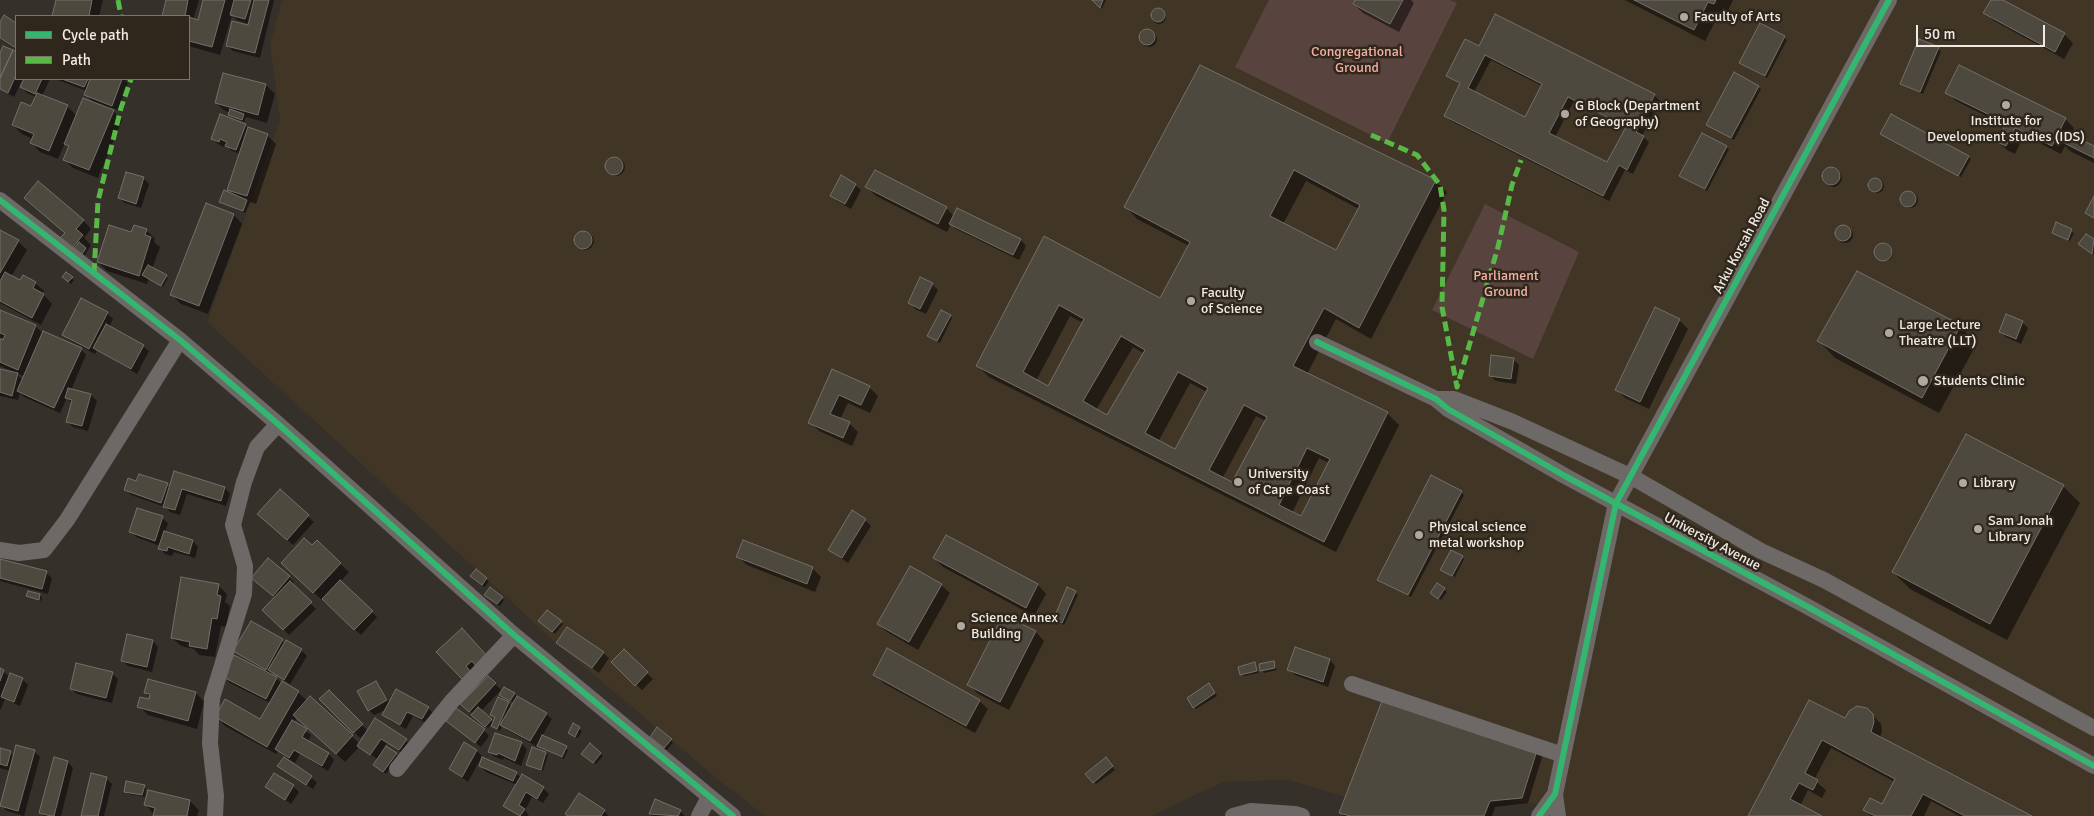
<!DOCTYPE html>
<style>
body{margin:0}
#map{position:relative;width:2094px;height:816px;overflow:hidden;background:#35302a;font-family:Signika,sans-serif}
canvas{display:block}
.legend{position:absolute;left:15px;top:15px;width:175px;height:65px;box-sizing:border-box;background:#30271c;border:1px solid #7d756c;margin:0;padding:6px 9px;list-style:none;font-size:15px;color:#f0eae3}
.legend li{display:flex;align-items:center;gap:10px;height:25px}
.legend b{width:25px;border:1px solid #7d756c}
.scale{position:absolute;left:1916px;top:25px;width:129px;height:22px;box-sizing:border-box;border:2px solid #f0eae3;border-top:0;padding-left:6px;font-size:15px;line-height:18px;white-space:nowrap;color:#f0eae3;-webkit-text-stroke:4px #30271c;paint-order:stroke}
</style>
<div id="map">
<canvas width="2094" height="816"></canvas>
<ul class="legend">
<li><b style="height:6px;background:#33b770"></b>Cycle path</li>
<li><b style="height:6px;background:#58b947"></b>Path</li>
</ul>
<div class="scale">50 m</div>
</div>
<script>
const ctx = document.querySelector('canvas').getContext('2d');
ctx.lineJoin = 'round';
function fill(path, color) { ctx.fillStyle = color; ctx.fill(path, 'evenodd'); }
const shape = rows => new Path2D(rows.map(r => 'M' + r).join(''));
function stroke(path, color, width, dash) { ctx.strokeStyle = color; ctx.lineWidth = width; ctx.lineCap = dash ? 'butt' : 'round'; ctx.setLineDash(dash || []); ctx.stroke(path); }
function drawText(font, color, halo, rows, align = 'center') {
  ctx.font = font + ' Signika,sans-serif'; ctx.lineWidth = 5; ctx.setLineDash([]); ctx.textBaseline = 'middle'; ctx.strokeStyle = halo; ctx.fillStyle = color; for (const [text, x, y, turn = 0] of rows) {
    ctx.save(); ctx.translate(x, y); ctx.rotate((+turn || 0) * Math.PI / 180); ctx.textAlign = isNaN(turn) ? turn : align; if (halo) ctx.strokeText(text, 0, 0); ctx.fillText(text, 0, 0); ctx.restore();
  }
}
fill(shape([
 [282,0,2094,0,2094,816,1558,816,1556,807,1503,799,1465,816,1407,816,1289,780,1223,782,1151,816,765,816,721,782,555,642,207,322,280,120,270,44]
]), '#413526');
fill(shape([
 [1269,0,1450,0,1457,3,1387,143,1235,67],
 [1485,204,1579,252,1533,359,1432,310]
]), '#58433e');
fill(shape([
 [57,0,103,0,99,16,53,16],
 [168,0,199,0,193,20,199,21,204,0,274,0,260,58,233,51,227,45,249,24,237,20,232,15,220,55,189,46,189,16,163,16],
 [1094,0,1106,0,1102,9],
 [1356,0,1411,0,1414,3,1399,32,1363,13,1354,4],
 [1625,0,1733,0,1726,15,1720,12,1705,41],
 [1992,0,2001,0,2064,34,2073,43,2064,59,1994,21,1985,13],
 '1152 17a7 7 0 1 1 14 0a7 7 0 1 1-14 0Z',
 [5,17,16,24,16,49,0,39,0,25],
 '1141 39a8 8 0 1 1 16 0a8 8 0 1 1-16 0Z',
 [1784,37,1787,40,1767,78,1743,65],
 [1919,40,1941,51,1923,94,1901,84],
 [4,47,16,53,16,79,23,79,14,97,0,89,0,56],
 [1479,48,1654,95,1660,101,1642,136,1649,142,1633,174,1625,170,1609,201,1451,121,1445,116,1461,85,1448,76],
 [1491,60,1542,86,1526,119,1474,92],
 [1574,101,1626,128,1608,164,1555,137],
 [1201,66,1435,181,1447,192,1371,339,1336,319,1307,374,1388,414,1399,425,1336,552,989,377,977,365,1044,238,1161,299,1189,246,1137,219,1126,207],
 [1306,181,1359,209,1336,252,1283,224],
 [1070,316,1083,323,1049,388,1036,381],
 [1133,347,1145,354,1107,417,1096,410],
 [1190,383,1207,392,1175,451,1158,442],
 [1256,416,1266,421,1233,484,1222,479],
 [1319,458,1329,463,1301,518,1292,513],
 [224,74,266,85,275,94,267,123,246,117,244,122,232,117,230,113,225,111,216,103],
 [23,79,50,79,42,96,67,106,77,116,95,104,86,95,87,91,55,79,124,79,128,83,118,110,109,107,122,120,98,178,73,168,65,160,70,148,65,143,58,159,40,152,32,143,33,139,22,134,13,125,32,108,36,97,27,93,22,87,25,80],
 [1758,87,1761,89,1734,140,1708,125],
 [1947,92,2065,119,2074,128,2070,136,2094,148,2094,163,2070,151,2065,146,2061,154,2024,135,2015,154,2007,150,1998,142,2006,126,1956,101],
 [221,116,267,135,276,144,256,204,250,202,245,213,220,201,236,197,228,189,240,154,232,151,225,144,224,147,218,144,212,139],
 [1884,136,1968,157,1971,159,1961,177],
 [1726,147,1729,149,1707,191,1681,176],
 '607 167a9 9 0 1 1 18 0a9 9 0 1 1-18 0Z',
 '1824 178a9 9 0 1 1 18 0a9 9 0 1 1-18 0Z',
 [143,178,149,184,141,208,125,203,119,198],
 '1870 186a7 7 0 1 1 14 0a7 7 0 1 1-14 0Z',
 [855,185,861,190,851,209,837,201,832,196],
 [867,187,946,208,954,216,957,210,1021,240,1026,246,1019,260,956,229,951,224,947,232,876,196],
 '1902 200a8 8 0 1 1 16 0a8 8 0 1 1-16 0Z',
 [206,205,234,215,242,224,208,314,181,304,172,295],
 [83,220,91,229,84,238,91,245,85,255,83,254,81,256,71,247,66,233],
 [2057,224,2074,233,2070,241,2053,233],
 '1837 235a8 8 0 1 1 16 0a8 8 0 1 1-16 0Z',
 [146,230,155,239,154,242,160,247,152,269,168,278,163,287,149,279,147,284,107,271,98,262,132,234],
 [0,231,18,241,27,250,11,277,21,281,35,283,44,291,43,294,52,304,41,325,0,303],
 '576 241a9 9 0 1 1 18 0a9 9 0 1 1-18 0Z',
 [2086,235,2094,241,2094,255,2082,247],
 '1877 253a8 8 0 1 1 16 0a8 8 0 1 1-16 0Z',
 [1858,272,1960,326,1977,343,1939,413,1835,358,1819,341],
 [66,274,74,280,71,284,64,277],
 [932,284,938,290,926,314,915,309,910,303],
 [0,312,35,326,44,334,81,349,86,355,71,390,91,395,97,401,88,431,73,427,67,421,72,404,67,398,60,413,24,397,20,393,18,400,0,396,0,370,13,374,14,372,0,366,0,340,4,342,5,339,0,337],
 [16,373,25,377,23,380],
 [107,313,113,319,109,327,143,346,149,351,137,374,97,350,95,354,69,340,64,335],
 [950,316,952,318,940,343,931,338],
 [1679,320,1688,329,1649,409,1625,398,1616,389],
 [2022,322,2028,328,2021,344,2006,337,2001,332],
 [1513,359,1519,365,1516,384,1496,381,1490,375],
 [833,371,869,387,878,396,870,413,848,403,840,419,849,423,858,432,852,446,819,431,810,423],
 [1966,435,2063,486,2080,503,2007,640,1910,589,1893,572],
 [175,473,225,488,230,494,226,506,187,494,180,515,170,512,165,507,131,495,125,489,137,483,167,485,170,488],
 [280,491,314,522,293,545,265,519],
 [1461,492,1464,495,1411,597,1381,582],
 [162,518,168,523,165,532,193,541,198,547,195,558,174,552,172,556,165,554,160,548,160,546,136,537,131,531],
 [865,520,871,526,848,563,829,550],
 [946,536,1038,585,1046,594,1034,616,943,567,934,558],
 [317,542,349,572,340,582,377,617,361,635,291,572],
 [744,542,812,568,821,577,815,592,747,565,738,557],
 [1462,557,1464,559,1455,577,1444,572],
 [0,561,46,573,52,578,48,594,0,581],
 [289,577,294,582,292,585,316,609,289,635,264,610,276,598,259,584],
 [474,579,486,579,489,581,485,587],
 [1437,584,1447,592,1441,600,1434,595],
 [218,585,227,594,225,602,230,606,226,627,221,626,215,657,199,655,194,649,181,646,172,638],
 [941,585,950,593,918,650,887,632,878,624],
 [1075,592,1078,595,1064,625,1057,622,1055,619],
 [28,595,40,595,42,598,41,601],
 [488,597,502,598,504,600,500,606],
 [1004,616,1036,632,1044,641,1009,710,978,694,969,685],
 [561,622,563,624,555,634,542,623],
 [251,623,286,644,287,641,301,650,307,656,290,684,273,673,271,676,298,692,307,701,310,698,360,744,375,720,412,745,405,755,387,743,385,746,399,757,386,774,377,767,378,760,360,746,345,762,297,717,294,723,311,735,308,742,329,754,334,760,328,771,300,754,295,763,287,758,286,759,317,782,313,789,279,766,285,757,278,751,276,754,225,726,216,717,260,721,270,703,230,683,224,677,261,670,262,669,241,656,235,651],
 [128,635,153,641,158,647,152,672,128,666,122,660],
 [558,643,603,653,609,658,599,673],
 [1296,649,1330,660,1335,666,1328,687,1295,675,1289,670],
 [624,651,653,679,642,690,613,662],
 [438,652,492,662,475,678],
 [1274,663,1277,670,1264,673,1262,670],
 [1254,664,1259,673,1244,676,1241,674],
 [0,669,10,677,22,679,28,685,20,706,5,699,0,711],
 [112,673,118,679,112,703,77,694,71,689],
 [875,674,979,701,988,709,975,733,883,683],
 [488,677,501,690,481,711,494,723,496,718,492,715,508,703,512,707,514,703,503,697,514,694,546,714,552,719,542,736,568,750,564,759,541,748,537,744,536,746,507,730,502,725,500,731,491,725,488,728,462,704],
 [376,682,390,703,428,708,433,713,428,724,413,716,406,729,389,720,384,715,387,709,374,715,369,710],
 [1211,687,1217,696,1196,709,1194,707],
 [145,692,196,693,204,702,197,729,148,715,139,706,150,700,151,698],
 [329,692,368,731,360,738,321,699],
 [1810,701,1846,720,1867,709,1881,724,1882,731,1880,738,2029,816,1959,816,1931,801,1924,816,1871,816,1865,810,1882,806,1895,782,1831,748,1814,780,1826,790,1822,798,1808,790,1800,806,1819,816,1750,816],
 [1383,702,1543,754,1528,803,1495,807,1492,816,1344,816,1341,813],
 [447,721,484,730,489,736,481,747],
 [573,725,582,731,578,738,572,735],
 [654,739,671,740,673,742,667,750],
 [521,743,527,749,521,766,504,758,503,760,495,757,489,752],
 [0,750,10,752,14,757,34,751,40,757,24,816,7,811,1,805,10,771,0,768],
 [477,751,482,756,468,782,450,769],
 [545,753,548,755,543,771,528,765],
 [600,753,603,756,596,764,586,756],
 [55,759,68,762,73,768,61,816,44,816,40,812],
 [1106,759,1115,770,1096,784,1087,774],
 [480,766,516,773,521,778,543,788,549,794,543,803,532,797,525,810,529,816,519,816,505,805,517,785,486,772],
 [106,778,112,784,104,816,82,816],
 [144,786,146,788,145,797,128,794,125,791],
 [293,786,299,792,291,804,266,787],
 [190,801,199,810,197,816,155,816,146,805],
 [655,801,680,811,685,816,652,816,650,814],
 [604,811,609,816,569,816]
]), '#0007');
const building = shape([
 [56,0,92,0,89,16,52,16,56,0],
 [166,0,188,0,185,16,162,16,166,0],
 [203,0,225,0,212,47,189,41,189,17,198,20,203,0],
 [234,0,251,0,245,19,230,15,234,0],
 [254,0,269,0,255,53,226,46,232,21,248,25,254,0],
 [1092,0,1103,0,1100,8,1092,0],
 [1355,0,1403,0,1390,24,1353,4,1355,0],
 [1634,0,1716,0,1714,4,1708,2,1694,30,1634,0],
 [1991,0,2003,0,2065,33,2055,52,1983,13,1991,0],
 '1151 15a7 7 0 1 1 14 0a7 7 0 1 1-14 0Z',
 [1495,14,1655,94,1636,132,1644,136,1627,170,1619,165,1603,196,1444,116,1460,83,1446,76,1465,39,1479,46,1495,14],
 [1485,55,1542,84,1525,117,1468,88,1485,55],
 [1568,97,1626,127,1607,162,1549,133,1568,97],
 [4,15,16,23,16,48,0,38,0,22,4,15],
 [1760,23,1785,36,1765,76,1739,63,1760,23],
 '1139 37a8 8 0 1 1 16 0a8 8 0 1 1-16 0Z',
 [1919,39,1939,47,1920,92,1900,84,1919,39],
 [3,46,13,50,0,78,0,53,3,46],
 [13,50,16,52,16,75,8,93,0,89,0,78,13,50],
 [1200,65,1436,180,1359,328,1324,308,1293,366,1388,412,1324,542,976,366,1044,236,1160,298,1190,242,1124,207,1200,65],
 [1294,170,1360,205,1336,250,1270,216,1294,170],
 [1059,305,1084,319,1048,386,1023,372,1059,305],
 [1121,336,1145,350,1107,415,1083,401,1121,336],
 [1178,372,1208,388,1175,449,1145,433,1178,372],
 [1244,405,1267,417,1232,482,1209,470,1244,405],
 [1307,448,1330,459,1301,516,1279,505,1307,448],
 [1959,65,2066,118,2052,146,2015,128,2006,146,1997,142,2006,123,1945,93,1959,65],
 [1734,72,1759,86,1731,138,1706,125,1734,72],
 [223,73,266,84,258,115,215,103,223,73],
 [24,79,42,79,35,94,20,87,24,79],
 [62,79,88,79,84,87,62,79],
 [90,79,122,79,112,106,84,95,90,79],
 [37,93,68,105,49,151,30,143,34,134,12,125,21,102,31,106,37,93],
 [83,98,114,110,89,170,63,160,69,146,64,144,83,98],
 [230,109,244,114,242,120,228,115,230,109],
 [220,114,246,124,236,150,225,146,227,142,220,139,219,142,211,139,220,114],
 [1891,114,1969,156,1958,176,1880,134,1891,114],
 [248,127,268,134,247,196,227,190,248,127],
 [2061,130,2094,146,2094,158,2056,139,2061,130],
 [1702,133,1727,146,1705,189,1679,176,1702,133],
 '605 166a9 9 0 1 1 18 0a9 9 0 1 1-18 0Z',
 '1822 176a9 9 0 1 1 18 0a9 9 0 1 1-18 0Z',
 [875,170,947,207,938,224,865,187,875,170],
 [126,172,144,177,136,204,118,198,126,172],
 [841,175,856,184,845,204,830,196,841,175],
 '1868 185a7 7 0 1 1 14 0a7 7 0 1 1-14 0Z',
 [38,181,84,220,76,229,83,235,72,248,60,238,65,233,24,198,38,181],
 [224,190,247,200,243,211,219,202,224,190],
 '1900 199a8 8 0 1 1 16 0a8 8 0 1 1-16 0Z',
 [2094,196,2094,218,2085,213,2094,196],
 [206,203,234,214,199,306,170,295,206,203],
 [957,208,1021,239,1013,255,949,224,957,208],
 [2056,222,2072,229,2068,240,2052,233,2056,222],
 [109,225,131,232,134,225,147,229,145,235,151,237,139,276,97,262,109,225],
 '1835 233a8 8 0 1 1 16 0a8 8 0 1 1-16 0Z',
 [0,230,19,240,0,273,0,230],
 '574 240a9 9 0 1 1 18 0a9 9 0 1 1-18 0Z',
 [2086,234,2094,239,2092,254,2078,244,2086,234],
 [79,242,86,248,82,254,74,248,79,242],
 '1874 252a9 9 0 1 1 18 0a9 9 0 1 1-18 0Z',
 [148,265,167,275,161,286,142,275,148,265],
 [1857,271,1961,325,1922,398,1817,341,1857,271],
 [5,272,20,280,23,275,36,282,33,288,44,294,32,318,0,301,0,281,5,272],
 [66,272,73,277,68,282,62,277,66,272],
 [920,277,933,283,920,309,908,303,920,277],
 [81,298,108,312,89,349,62,335,81,298],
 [1655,307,1680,319,1640,402,1615,390,1655,307],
 [0,310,36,325,18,370,0,362,0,339,3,340,5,335,0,333,0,310],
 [941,310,951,315,937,341,927,336,941,310],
 [2006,314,2023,321,2016,339,1999,332,2006,314],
 [106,324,144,345,131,369,93,348,106,324],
 [43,331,82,348,54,408,17,391,43,331],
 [1491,355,1514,358,1511,379,1489,376,1491,355],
 [0,369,18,373,12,396,0,392,0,369],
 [832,369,870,386,861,405,839,395,830,414,850,422,843,438,808,423,832,369],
 [68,388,91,394,82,426,66,422,72,400,65,398,68,388],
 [1966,434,2064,485,1990,624,1892,572,1966,434],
 [174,471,225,487,221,501,182,489,175,510,163,507,174,471],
 [139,474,168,483,161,503,124,490,128,478,136,481,139,474],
 [1431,475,1462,491,1408,595,1377,580,1431,475],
 [280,489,309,515,287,540,257,514,280,489],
 [137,508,163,516,155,541,129,532,137,508],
 [852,510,866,519,842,558,828,550,852,510],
 [164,531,193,540,189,554,168,547,167,551,158,549,164,531],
 [946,535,1038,584,1026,608,933,558,946,535],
 [304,538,312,545,317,540,341,563,313,593,281,563,304,538],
 [743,540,813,567,807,584,736,557,743,540],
 [1451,550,1463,556,1452,576,1440,570,1451,550],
 [268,558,290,576,273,596,251,578,268,558],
 [0,559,47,571,42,589,0,578,0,559],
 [910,566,942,584,909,642,877,624,910,566],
 [476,569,487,578,482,585,470,576,476,569],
 [181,577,219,584,217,595,221,596,217,619,212,618,207,649,189,646,190,642,171,638,181,577],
 [340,580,373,611,354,630,322,599,340,580],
 [290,581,312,602,283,630,262,610,290,581],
 [1437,583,1445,588,1438,599,1430,593,1437,583],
 [490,587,503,597,497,604,484,595,490,587],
 [1067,587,1076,591,1062,623,1053,620,1067,587],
 [28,591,40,594,39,600,26,596,28,591],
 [547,610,562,621,552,632,538,621,547,610],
 [1003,615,1036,631,1000,702,967,685,1003,615],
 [251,621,283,639,266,670,233,651,251,621],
 [567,627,604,652,592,668,556,643,567,627],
 [462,628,487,656,476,666,472,661,466,666,470,671,462,679,436,652,462,628],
 [127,634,153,640,147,667,121,661,127,634],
 [286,640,302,649,284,680,268,670,286,640],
 [1295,647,1330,659,1323,682,1287,670,1295,647],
 [887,648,980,700,966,726,873,675,887,648],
 [624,649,648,672,635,686,611,662,624,649],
 [234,655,277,677,266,699,223,677,234,655],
 [1274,661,1275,668,1260,671,1259,664,1274,661],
 [1255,662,1257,671,1240,675,1238,667,1255,662],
 [76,663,113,672,106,698,70,689,76,663],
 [0,668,4,670,0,681,0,668],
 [10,673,23,678,14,702,1,697,10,673],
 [488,676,496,683,469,712,460,704,488,676],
 [148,679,196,692,188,721,137,707,140,697,149,699,150,694,144,693,148,679],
 [282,681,299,691,267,747,215,717,225,699,260,719,282,681],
 [376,681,387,700,368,711,357,691,376,681],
 [1209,683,1215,693,1193,708,1187,698,1209,683],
 [504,687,515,693,510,701,499,695,504,687],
 [396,689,429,707,422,719,407,712,400,725,382,715,396,689],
 [329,690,363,724,353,733,319,699,329,690],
 [310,696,353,735,336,754,293,715,310,696],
 [517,696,547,713,530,741,500,725,517,696],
 [498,697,509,702,497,729,491,726,495,717,490,715,498,697],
 [1809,700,1845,718,1849,711,1857,706,1867,708,1873,714,1874,722,1871,732,2032,816,1965,816,1923,794,1911,816,1875,816,1863,810,1870,798,1882,804,1895,779,1822,740,1805,773,1818,780,1813,790,1799,783,1790,799,1822,816,1748,816,1809,700],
 [1382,701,1538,747,1522,798,1490,801,1484,816,1350,816,1339,813,1382,701],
 [478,707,492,719,485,727,471,715,478,707],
 [456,708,485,729,475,743,446,721,456,708],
 [375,718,407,739,399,750,381,739,370,755,357,746,375,718],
 [292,720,307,729,302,737,329,753,322,766,294,750,289,758,275,749,292,720],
 [573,723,580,727,575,737,568,733,573,723],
 [657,727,672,739,664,748,650,737,657,727],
 [495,733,522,742,515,761,498,753,497,755,488,752,495,733],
 [542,735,567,746,562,757,537,746,542,735],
 [464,742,477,750,462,777,449,769,464,742],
 [590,743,601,753,593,763,581,754,590,743],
 [16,745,35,750,18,811,0,806,16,745],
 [386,746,397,753,383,772,373,765,386,746],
 [532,747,546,752,541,770,526,765,532,747],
 [0,748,11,751,7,766,0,764,0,748],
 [54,757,68,761,54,816,51,816,39,813,54,757],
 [284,757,312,776,306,785,277,766,284,757],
 [482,757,517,772,513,781,479,766,482,757],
 [1106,757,1113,766,1093,783,1085,774,1106,757],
 [91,773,107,777,98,816,81,816,91,773],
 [274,773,294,785,285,800,265,787,274,773],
 [522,774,544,787,537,799,526,792,519,805,525,809,520,816,503,806,522,774],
 [126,781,145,785,142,795,124,792,126,781],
 [148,790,190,800,187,816,153,816,155,808,144,805,148,790],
 [579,793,605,810,601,816,568,816,565,814,579,793],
 [655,799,681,810,678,816,649,814,655,799]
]);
fill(building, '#4e493f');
stroke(building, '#736f6a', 1);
stroke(shape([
 [0,200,180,340,278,424,514,635,733,816],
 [1317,342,1436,399,1448,409,1565,476,1810,608,2094,766],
 [1436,399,1454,399,1513,422,1632,477,1761,551,1824,580,2094,728],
 [0,550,19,553,44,550,67,520,180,340],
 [1352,684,1563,755],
 [397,769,452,701,514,635],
 [1555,794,1558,816],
 [215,816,216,796,210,743,212,698,244,594,245,566,233,525,244,482,257,447,278,424],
 [699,816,709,797],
 [1233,816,1251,811,1295,814,1302,816],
 [1539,816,1555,794,1616,503,1889,0]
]), '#6c6966', 16);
stroke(shape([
 [118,0,121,16],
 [1371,135,1417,155,1440,185,1444,210,1442,307,1457,387,1498,247,1512,185,1521,160],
 [94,273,98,201,121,108,131,79]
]), '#58b947', 5, [10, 5]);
stroke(shape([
 [0,200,180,340,278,424,514,635,733,816],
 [1317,342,1436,399,1448,409,1565,476,1810,608,2094,766],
 [1539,816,1555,794,1616,503,1889,0]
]), '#33b770', 6);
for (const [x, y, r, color] of [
 [1684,17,5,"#afa9a2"],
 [2006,105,5,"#afa9a2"],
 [1565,114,5,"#afa9a2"],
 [1191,301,5,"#afa9a2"],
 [1889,333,5,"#afa9a2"],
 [1923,381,6,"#afa9a2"],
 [1238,482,5,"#afa9a2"],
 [1963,483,5,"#afa9a2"],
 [1978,529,5,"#afa9a2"],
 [1419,535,5,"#afa9a2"],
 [961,626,5,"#afa9a2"]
]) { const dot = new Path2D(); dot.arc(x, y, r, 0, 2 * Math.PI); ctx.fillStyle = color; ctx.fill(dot); stroke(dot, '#30271c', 2); }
drawText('14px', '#f0eae3', '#30271c', [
 ["Faculty of Arts",1694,17],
 ["G Block (Department",1575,106],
 ["of Geography)",1575,122],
 ["Institute for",2006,121,"center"],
 ["Development studies (IDS)",2006,137,"center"],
 ["Faculty",1201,293],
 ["of Science",1201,309],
 ["Large Lecture",1899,325],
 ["Theatre (LLT)",1899,341],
 ["Students Clinic",1934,381],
 ["University",1248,474],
 ["of Cape Coast",1248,490],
 ["Library",1973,483],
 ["Sam Jonah",1988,521],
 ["Library",1988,537],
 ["Physical science",1429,527],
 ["metal workshop",1429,543],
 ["Science Annex",971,618],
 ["Building",971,634]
], 'left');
drawText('14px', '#f4afa2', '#30271c', [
 ["Congregational",1357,52],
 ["Ground",1357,68],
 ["Parliament",1506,276],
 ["Ground",1506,292]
]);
drawText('14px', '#f0eae3', '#30271c', [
 ["Arku Korsah Road",1742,246,-62],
 ["University Avenue",1712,542,28]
]);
</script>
